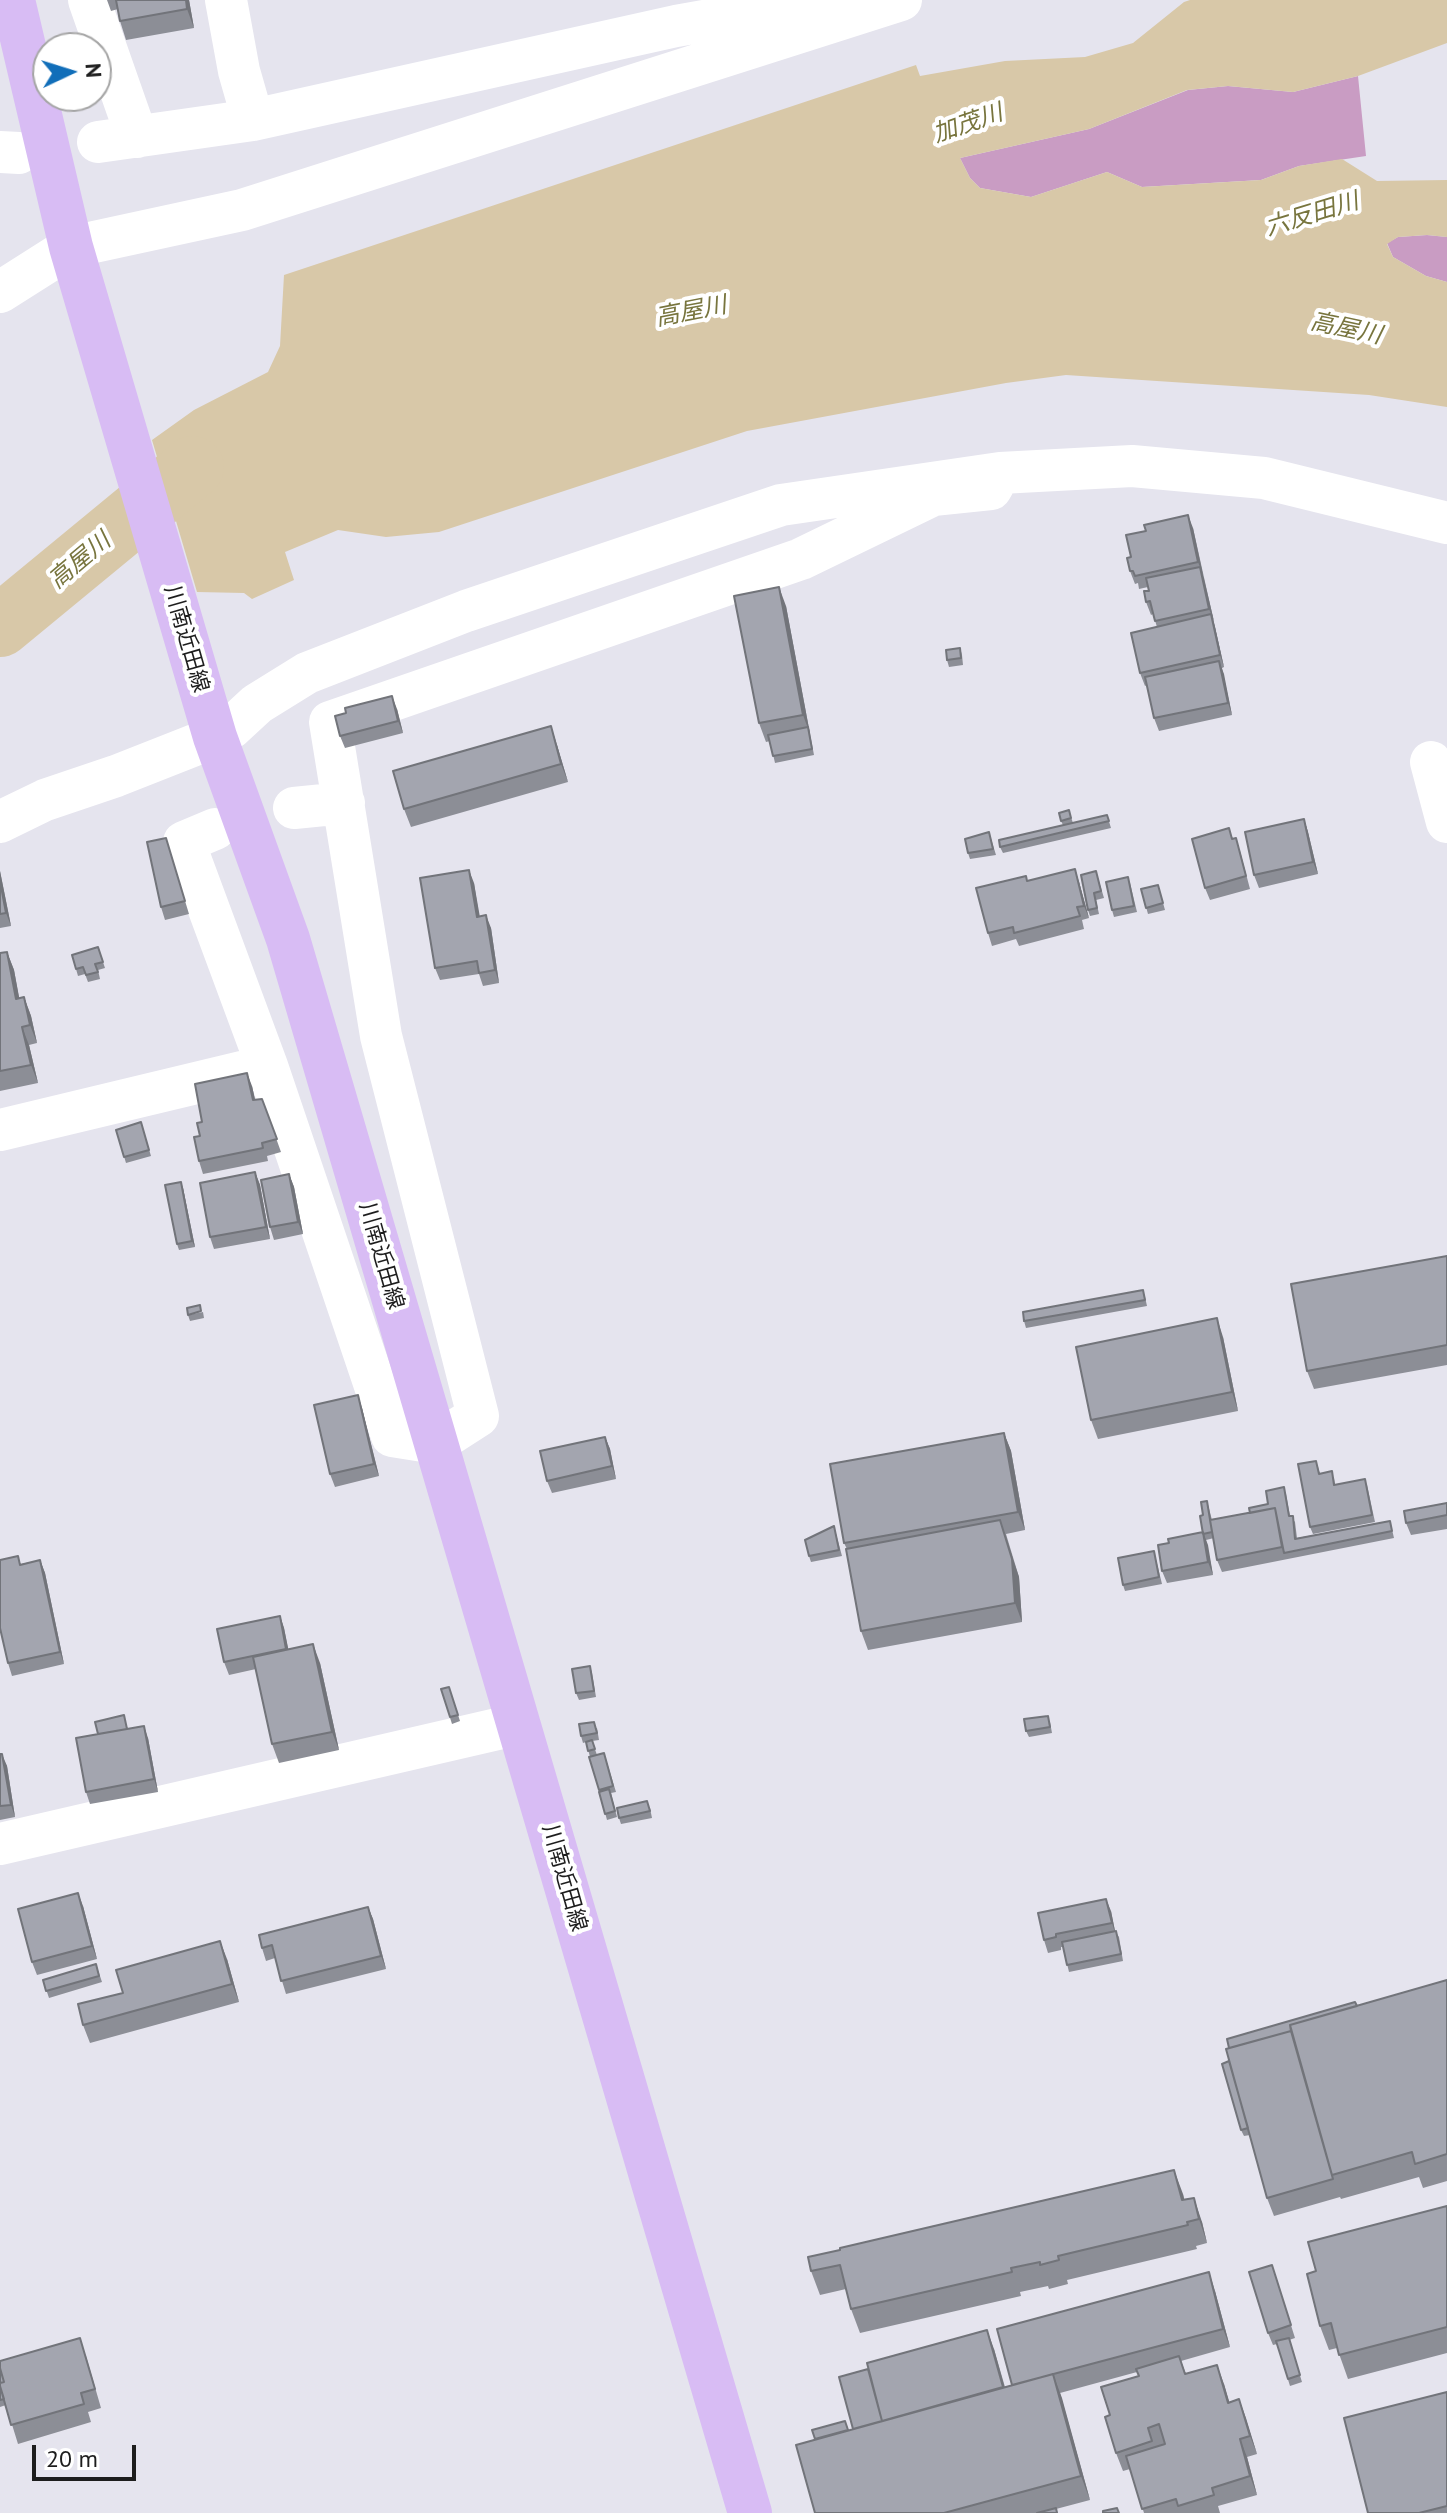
<!DOCTYPE html>
<meta charset="utf-8">
<style>
body{margin:0}
#map{position:relative;width:1447px;height:2513px;overflow:hidden;background:#e5e4ee;font-family:"PT Sans",sans-serif}
canvas{display:block}
.north{position:absolute;left:32px;top:32px;width:80px;height:80px;box-sizing:border-box;background:#fff;border:2px solid #a5a5a5;border-radius:50%;rotate:86deg;font-size:22px;font-weight:700;line-height:32px;text-align:center;color:#1d1d1d}
.north::after{content:'';display:block;margin:auto;width:28px;height:36px;background:#116eb9;clip-path:polygon(50% 0,100% 100%,50% 72%,0 100%)}
.scale{position:absolute;left:32px;top:2445px;width:104px;height:36px;box-sizing:border-box;border:4px solid #1d1d1d;border-top:0;padding-left:10px;font-size:24px;line-height:28px;white-space:nowrap;color:#1d1d1d;-webkit-text-stroke:6px #fff;paint-order:stroke}
</style>
<div id="map">
<canvas width="1447" height="2513"></canvas>
<div class="north">N</div>
<div class="scale">20 m</div>
</div>
<script>
const ctx = document.querySelector('canvas').getContext('2d');
ctx.lineJoin = 'round';
function fill(path, color) { ctx.fillStyle = color; ctx.fill(path, 'evenodd'); }
const shape = rows => new Path2D(rows.map(r => 'M' + r).join(''));
function stroke(path, color, width, dash) { ctx.strokeStyle = color; ctx.lineWidth = width; ctx.lineCap = dash ? 'butt' : 'round'; ctx.setLineDash(dash || []); ctx.stroke(path); }
function drawText(font, color, halo, rows, align = 'center') {
  ctx.font = font + ' "PT Sans","Noto Sans JP",sans-serif'; ctx.lineWidth = 8; ctx.setLineDash([]); ctx.textBaseline = 'middle'; ctx.strokeStyle = halo; ctx.fillStyle = color; for (const [text, x, y, turn = 0] of rows) {
    ctx.save(); ctx.translate(x, y); ctx.rotate((+turn || 0) * Math.PI / 180); ctx.textAlign = isNaN(turn) ? turn : align; if (halo) ctx.strokeText(text, 0, 0); ctx.fillText(text, 0, 0); ctx.restore();
  }
}
fill(shape([
 [1358,76,1366,156,1299,166,1261,180,1142,187,1107,172,1031,197,980,188,970,178,960,158,1089,129,1188,90,1228,86,1293,92],
 [1427,235,1447,237,1447,282,1426,276,1393,257,1387,243,1398,237]
]), '#c99cc3');
fill(shape([
 [1190,0,1447,0,1447,43,1358,76,1293,92,1228,86,1187,90,1089,129,960,158,970,178,980,188,1031,197,1107,172,1142,187,1261,180,1299,166,1342,159,1377,181,1447,180,1447,237,1427,235,1398,237,1387,244,1393,257,1426,276,1447,282,1447,407,1369,395,1066,375,1006,383,747,431,439,532,386,537,338,530,285,552,294,580,252,599,244,593,197,592,152,440,194,410,268,372,280,346,284,275,916,65,920,76,1005,61,1085,57,1133,43,1184,2]
]), '#d8c8a8');
stroke(shape([
 [0,626,193,467]
]), '#d8c8a8', 62);
stroke(shape([
 [89,0,137,137],
 [226,0,239,71,253,120],
 [98,142,253,120,676,26,820,0],
 [0,152,19,153],
 [0,292,71,247,242,210,901,0],
 [1431,762,1447,822],
 [294,808,344,803],
 [0,822,45,800,116,776,215,737,231,728,257,704,307,673,466,611,781,505,1000,473,1132,466,1264,478,1447,523],
 [215,829,184,842,267,1066,392,1436,436,1443,478,1416,381,1036,330,722,801,559,933,495,991,489,1000,473],
 [0,1130,267,1066],
 [0,1844,519,1724]
]), '#fff', 42);
stroke(shape([
 [13,0,71,247,215,737,288,939,750,2513]
]), '#d8bcf4', 44);
fill(shape([
 [107,0,189,0,194,28,126,40,120,21,118,9,111,11],
 [1193,528,1224,667,1222,668,1232,715,1159,731,1154,718,1147,685,1145,686,1140,673,1157,627,1153,614,1151,615,1146,602,1149,591,1148,587,1139,589,1138,583,1135,584,1130,571,1131,557],
 [786,606,814,755,775,763,770,741,766,742,759,723],
 [960,648,962,655,963,665,949,667,947,660],
 [397,709,403,733,345,748,340,736],
 [557,745,568,782,411,827,404,809],
 [1107,815,1111,828,1003,853,1000,847,1063,825,1061,821,1071,817,1073,823],
 [1304,819,1308,832,1318,874,1259,888,1254,875],
 [989,832,996,855,970,859,968,853],
 [166,838,189,914,165,920,161,907],
 [1233,839,1240,851,1250,889,1210,900,1205,888],
 [0,871,11,926,0,928],
 [1096,871,1104,898,1096,900,1099,914,1090,916,1088,910],
 [1028,881,1079,882,1089,918,1082,920,1084,929,1019,946,1016,939,992,946,988,933],
 [474,883,479,916,491,928,499,983,483,986,479,974,440,980,435,968],
 [1130,883,1137,912,1114,917,1112,910],
 [1158,885,1165,910,1148,914,1141,889],
 [98,947,105,968,98,970,100,979,88,982,85,974,78,976,76,969],
 [7,952,14,970,19,998,24,997,31,1016,37,1043,29,1045,38,1083,0,1091,0,953],
 [252,1086,255,1100,262,1099,281,1152,267,1156,268,1161,203,1174,199,1161,200,1136,202,1122],
 [141,1122,151,1156,126,1163,116,1130],
 [255,1172,260,1185,270,1239,214,1249,210,1237],
 [289,1174,294,1187,303,1234,274,1240,270,1227],
 [183,1188,195,1247,179,1250,177,1244],
 [1447,1256,1447,1365,1314,1389,1307,1371],
 [1145,1297,1147,1306,1026,1328,1024,1321],
 [203,1312,204,1318,190,1321,188,1315],
 [1223,1337,1238,1411,1098,1439,1091,1420],
 [362,1408,379,1476,335,1487,330,1474],
 [1004,1433,1011,1451,1025,1530,1006,1534,1019,1577,1022,1622,868,1650,861,1631,847,1549,844,1543],
 [605,1437,610,1449,616,1479,552,1493,547,1481],
 [1318,1467,1320,1474,1334,1478,1335,1484,1367,1485,1375,1522,1313,1534,1310,1527],
 [1286,1494,1290,1516,1295,1522,1297,1538,1390,1521,1394,1538,1222,1572,1217,1560,1214,1538,1206,1540,1213,1575,1167,1583,1162,1571,1169,1543,1203,1533,1203,1515,1207,1501,1212,1520,1250,1513,1268,1504],
 [1447,1503,1447,1529,1411,1535,1406,1523],
 [834,1526,842,1556,811,1562,809,1556],
 [1154,1551,1162,1584,1125,1591,1123,1585],
 [40,1560,45,1573,64,1664,12,1676,8,1663,21,1564],
 [280,1616,284,1628,288,1649,320,1663,339,1750,279,1763,272,1744,256,1669,229,1675,224,1662],
 [590,1666,592,1673,596,1697,579,1700,576,1693],
 [449,1687,460,1721,452,1724,441,1689],
 [1050,1722,1052,1733,1029,1737,1026,1731],
 [597,1728,599,1740,592,1741,597,1755,606,1759,616,1792,611,1793,617,1817,607,1820,586,1742,583,1743,581,1736],
 [128,1729,148,1738,158,1792,90,1804,86,1792],
 [0,1754,7,1766,15,1817,0,1820],
 [650,1808,652,1818,621,1824,619,1818],
 [83,1906,97,1959,37,1975,32,1962],
 [368,1907,373,1919,386,1969,286,1994,275,1958,266,1961,262,1948],
 [1111,1911,1115,1931,1119,1937,1123,1961,1069,1972,1063,1947,1061,1947,1061,1950,1048,1953,1044,1940],
 [227,1959,239,2002,90,2043,83,2025,123,1993],
 [96,1964,102,1982,49,1998,43,1980],
 [1447,1980,1447,2181,1423,2188,1419,2177,1341,2199,1340,2197,1274,2216,1267,2198,1250,2135,1244,2136,1241,2130,1229,2061,1357,2006],
 [1183,2194,1184,2200,1202,2222,1207,2243,1196,2246,1197,2249,1067,2280,1068,2284,1049,2289,1048,2286,1020,2292,1021,2296,860,2333,851,2309,846,2289,820,2295,811,2271],
 [1447,2206,1447,2353,1348,2379,1337,2348,1329,2350,1320,2326,1316,2271],
 [1272,2265,1295,2338,1289,2340,1302,2382,1290,2386,1277,2344,1273,2345,1268,2333],
 [1215,2291,1230,2347,1181,2361,1186,2374,1224,2384,1229,2402,1239,2399,1257,2454,1247,2457,1257,2495,1218,2506,1220,2513,1144,2513,1130,2469,1123,2471,1116,2453,1110,2415,1139,2376,1137,2372,1060,2393,1090,2500,1056,2509,1058,2513,815,2513,853,2429,994,2349,1005,2387,1012,2385],
 [86,2356,101,2408,88,2412,91,2422,18,2444,6,2405,0,2407,0,2372],
 [1447,2392,1447,2513,1368,2513]
]), '#8c8e96');
fill(shape([
 [186,0,189,0,194,28,187,9],
 [1188,515,1193,528,1203,575,1198,562],
 [1200,567,1204,579,1214,621,1209,609],
 [779,587,786,606,810,734,803,715],
 [1211,614,1215,627,1224,667,1220,655],
 [1219,661,1224,674,1232,715,1228,703],
 [392,696,397,709,403,733,398,721],
 [551,726,557,745,568,782,561,764],
 [1304,819,1308,832,1318,874,1313,862],
 [1075,869,1079,882,1089,918,1084,906],
 [469,870,474,883,482,929,477,917],
 [0,871,11,926,6,913,0,881],
 [486,915,491,928,499,983,495,970],
 [7,952,14,970,23,1018,16,999],
 [24,997,31,1016,37,1043,30,1025],
 [22,1027,29,1045,38,1083,31,1065],
 [247,1073,252,1086,258,1113,253,1100],
 [255,1172,260,1185,270,1239,266,1227],
 [289,1174,294,1187,303,1234,298,1222],
 [181,1182,183,1188,195,1247,192,1241],
 [1217,1318,1223,1337,1238,1411,1232,1392],
 [358,1395,362,1408,379,1476,374,1464],
 [1004,1433,1011,1451,1025,1530,1018,1512],
 [605,1437,610,1449,616,1479,612,1466],
 [1000,1520,1019,1577,1022,1622,1015,1603],
 [1203,1532,1208,1545,1213,1575,1208,1562],
 [40,1560,45,1573,64,1664,60,1652],
 [280,1616,284,1628,291,1662,286,1649],
 [313,1644,320,1663,339,1750,332,1732],
 [144,1726,148,1738,158,1792,154,1779],
 [2,1754,7,1766,15,1817,11,1805],
 [78,1893,83,1906,97,1959,92,1946],
 [1106,1899,1111,1911,1116,1936,1112,1923],
 [368,1907,373,1919,386,1969,381,1956],
 [220,1941,227,1959,239,2002,232,1984],
 [1174,2170,1183,2194,1190,2224,1182,2200],
 [1194,2198,1202,2222,1207,2243,1199,2219],
 [1209,2272,1215,2291,1230,2347,1223,2329],
 [987,2330,994,2349,1010,2407,1003,2388],
 [1217,2365,1224,2384,1235,2421,1228,2403],
 [1053,2374,1062,2398,1090,2500,1081,2476],
 [1239,2399,1246,2418,1257,2454,1250,2436],
 [1240,2439,1247,2457,1257,2495,1250,2476]
]), '#72747a');
const building = shape([
 [116,0,186,0,187,9,120,21,116,0],
 [1188,515,1198,562,1135,576,1133,571,1130,571,1127,558,1131,557,1126,535,1146,531,1144,525,1188,515],
 [1200,567,1209,609,1155,621,1150,601,1146,602,1144,591,1149,591,1146,578,1200,567],
 [779,587,803,715,759,723,734,596,779,587],
 [1211,614,1220,655,1140,673,1131,633,1211,614],
 [960,648,961,658,947,660,946,650,960,648],
 [1219,661,1228,703,1154,718,1145,677,1219,661],
 [392,696,398,721,340,736,335,716,346,713,345,708,392,696],
 [551,726,561,764,404,809,393,771,551,726],
 [808,727,812,749,773,756,768,735,808,727],
 [1069,810,1071,818,1061,821,1059,813,1069,810],
 [1107,815,1109,821,1000,847,999,840,1107,815],
 [1304,819,1313,862,1254,875,1245,832,1304,819],
 [1229,828,1232,839,1236,838,1246,876,1205,888,1192,839,1229,828],
 [989,832,993,849,968,853,965,839,989,832],
 [166,838,185,901,161,907,147,842,166,838],
 [1075,869,1084,906,1077,907,1080,916,1014,933,1013,927,988,933,976,888,1026,876,1027,881,1075,869],
 [469,870,477,917,486,915,495,970,479,973,477,961,435,968,420,878,469,870],
 [1096,871,1101,891,1094,893,1097,908,1088,910,1081,875,1096,871],
 [1128,877,1134,906,1112,910,1106,882,1128,877],
 [0,881,6,913,0,914,0,881],
 [1158,885,1163,903,1146,908,1141,889,1158,885],
 [98,947,103,962,95,964,98,972,86,975,83,967,76,969,72,955,98,947],
 [7,952,16,999,24,997,30,1025,22,1027,31,1065,0,1071,0,953,7,952],
 [247,1073,253,1100,262,1099,277,1139,262,1143,263,1148,199,1161,194,1137,200,1136,197,1123,202,1122,195,1084,247,1073],
 [141,1122,149,1150,124,1157,116,1130,141,1122],
 [255,1172,266,1227,210,1237,200,1183,255,1172],
 [289,1174,298,1222,270,1227,261,1180,289,1174],
 [181,1182,192,1241,177,1244,165,1185,181,1182],
 [1447,1256,1447,1345,1307,1371,1291,1284,1447,1256],
 [1143,1290,1145,1300,1024,1321,1023,1312,1143,1290],
 [200,1305,201,1311,188,1315,187,1308,200,1305],
 [1217,1318,1232,1392,1091,1420,1076,1347,1217,1318],
 [358,1395,374,1464,330,1474,314,1405,358,1395],
 [1004,1433,1018,1512,844,1543,830,1464,1004,1433],
 [605,1437,612,1466,547,1481,540,1451,605,1437],
 [1316,1461,1319,1474,1332,1471,1334,1485,1365,1479,1372,1515,1310,1527,1298,1464,1316,1461],
 [1284,1487,1289,1516,1293,1516,1295,1539,1390,1521,1392,1531,1284,1553,1275,1508,1250,1513,1249,1508,1268,1504,1266,1491,1284,1487],
 [1207,1501,1212,1532,1203,1534,1200,1516,1203,1515,1201,1502,1207,1501],
 [1447,1503,1447,1515,1406,1523,1404,1511,1447,1503],
 [1275,1508,1282,1547,1217,1560,1210,1520,1275,1508],
 [1000,1520,1012,1559,1015,1603,861,1631,846,1549,1000,1520],
 [834,1526,839,1550,809,1556,805,1540,834,1526],
 [1203,1532,1208,1562,1162,1571,1158,1545,1169,1543,1168,1539,1203,1532],
 [1154,1551,1159,1577,1123,1585,1118,1558,1154,1551],
 [18,1556,20,1565,40,1560,60,1652,8,1663,0,1628,0,1560,18,1556],
 [280,1616,286,1649,224,1662,217,1629,280,1616],
 [313,1644,332,1732,272,1744,253,1657,313,1644],
 [590,1666,594,1691,576,1693,572,1669,590,1666],
 [449,1687,458,1715,450,1717,441,1689,449,1687],
 [124,1715,127,1729,98,1734,95,1722,124,1715],
 [1048,1716,1050,1727,1026,1731,1024,1719,1048,1716],
 [594,1722,597,1733,581,1736,579,1724,594,1722],
 [144,1726,154,1779,86,1792,76,1738,144,1726],
 [592,1740,595,1749,588,1751,586,1742,592,1740],
 [604,1753,613,1786,599,1790,589,1757,604,1753],
 [0,1754,2,1754,11,1805,0,1806,0,1754],
 [609,1789,615,1811,605,1814,599,1792,609,1789],
 [647,1801,650,1811,619,1818,617,1808,647,1801],
 [78,1893,92,1946,32,1962,18,1909,78,1893],
 [1106,1899,1112,1923,1056,1934,1056,1937,1044,1940,1038,1913,1106,1899],
 [368,1907,381,1956,281,1981,272,1945,262,1948,259,1935,368,1907],
 [1116,1931,1121,1954,1067,1965,1062,1942,1116,1931],
 [220,1941,232,1984,83,2025,78,2004,123,1993,116,1970,220,1941],
 [96,1964,99,1976,46,1991,43,1980,96,1964],
 [1447,1980,1447,2154,1415,2164,1412,2152,1332,2175,1290,2025,1447,1980],
 [1355,2002,1357,2006,1290,2025,1291,2031,1229,2048,1227,2039,1355,2002],
 [1291,2031,1333,2179,1267,2198,1226,2049,1291,2031],
 [1229,2061,1248,2128,1241,2130,1222,2064,1229,2061],
 [1174,2170,1182,2200,1194,2198,1199,2219,1187,2222,1188,2225,1058,2256,1059,2260,1040,2265,1040,2262,1011,2268,1012,2272,851,2309,840,2265,811,2271,808,2257,840,2250,840,2248,1174,2170],
 [1447,2206,1447,2327,1339,2355,1331,2323,1320,2326,1307,2274,1316,2271,1308,2242,1447,2206],
 [1272,2265,1291,2325,1268,2333,1249,2272,1272,2265],
 [1209,2272,1223,2329,1012,2385,997,2329,1209,2272],
 [987,2330,1003,2387,882,2421,867,2363,987,2330],
 [80,2338,95,2389,81,2393,84,2404,11,2425,0,2386,0,2383,4,2382,0,2368,0,2361,80,2338],
 [1289,2338,1300,2375,1288,2379,1276,2341,1289,2338],
 [1179,2356,1185,2374,1217,2365,1228,2403,1239,2399,1250,2436,1240,2439,1250,2476,1212,2488,1214,2495,1178,2506,1176,2499,1142,2509,1126,2456,1165,2444,1159,2424,1148,2428,1152,2441,1116,2453,1105,2417,1110,2415,1101,2387,1139,2376,1136,2369,1179,2356],
 [868,2369,882,2421,853,2429,839,2377,868,2369],
 [0,2372,1,2372,4,2382,0,2383,0,2372],
 [1053,2374,1081,2476,944,2513,815,2513,796,2445,1053,2374],
 [0,2386,4,2399,0,2400,0,2386],
 [1447,2392,1447,2506,1419,2513,1368,2513,1344,2418,1447,2392],
 [845,2421,848,2430,815,2439,812,2430,845,2421],
 [1056,2508,1057,2513,1037,2513,1056,2508],
 [1117,2508,1119,2513,1103,2513,1103,2511,1117,2508]
]);
fill(building, '#a3a5af');
stroke(building, '#72747a', 2);
drawText('22px', '#1d1d1d', '#fff', [
 ["川南近田線",186,639,74],
 ["川南近田線",381,1256,74],
 ["川南近田線",564,1878,74]
]);
drawText('italic 24px', '#78753e', '#fff', [
 ["加茂川",968,124,-19],
 ["六反田川",1312,215,-17],
 ["高屋川",691,312,-11],
 ["高屋川",1346,329,12],
 ["高屋川",80,561,-40]
]);
</script>
